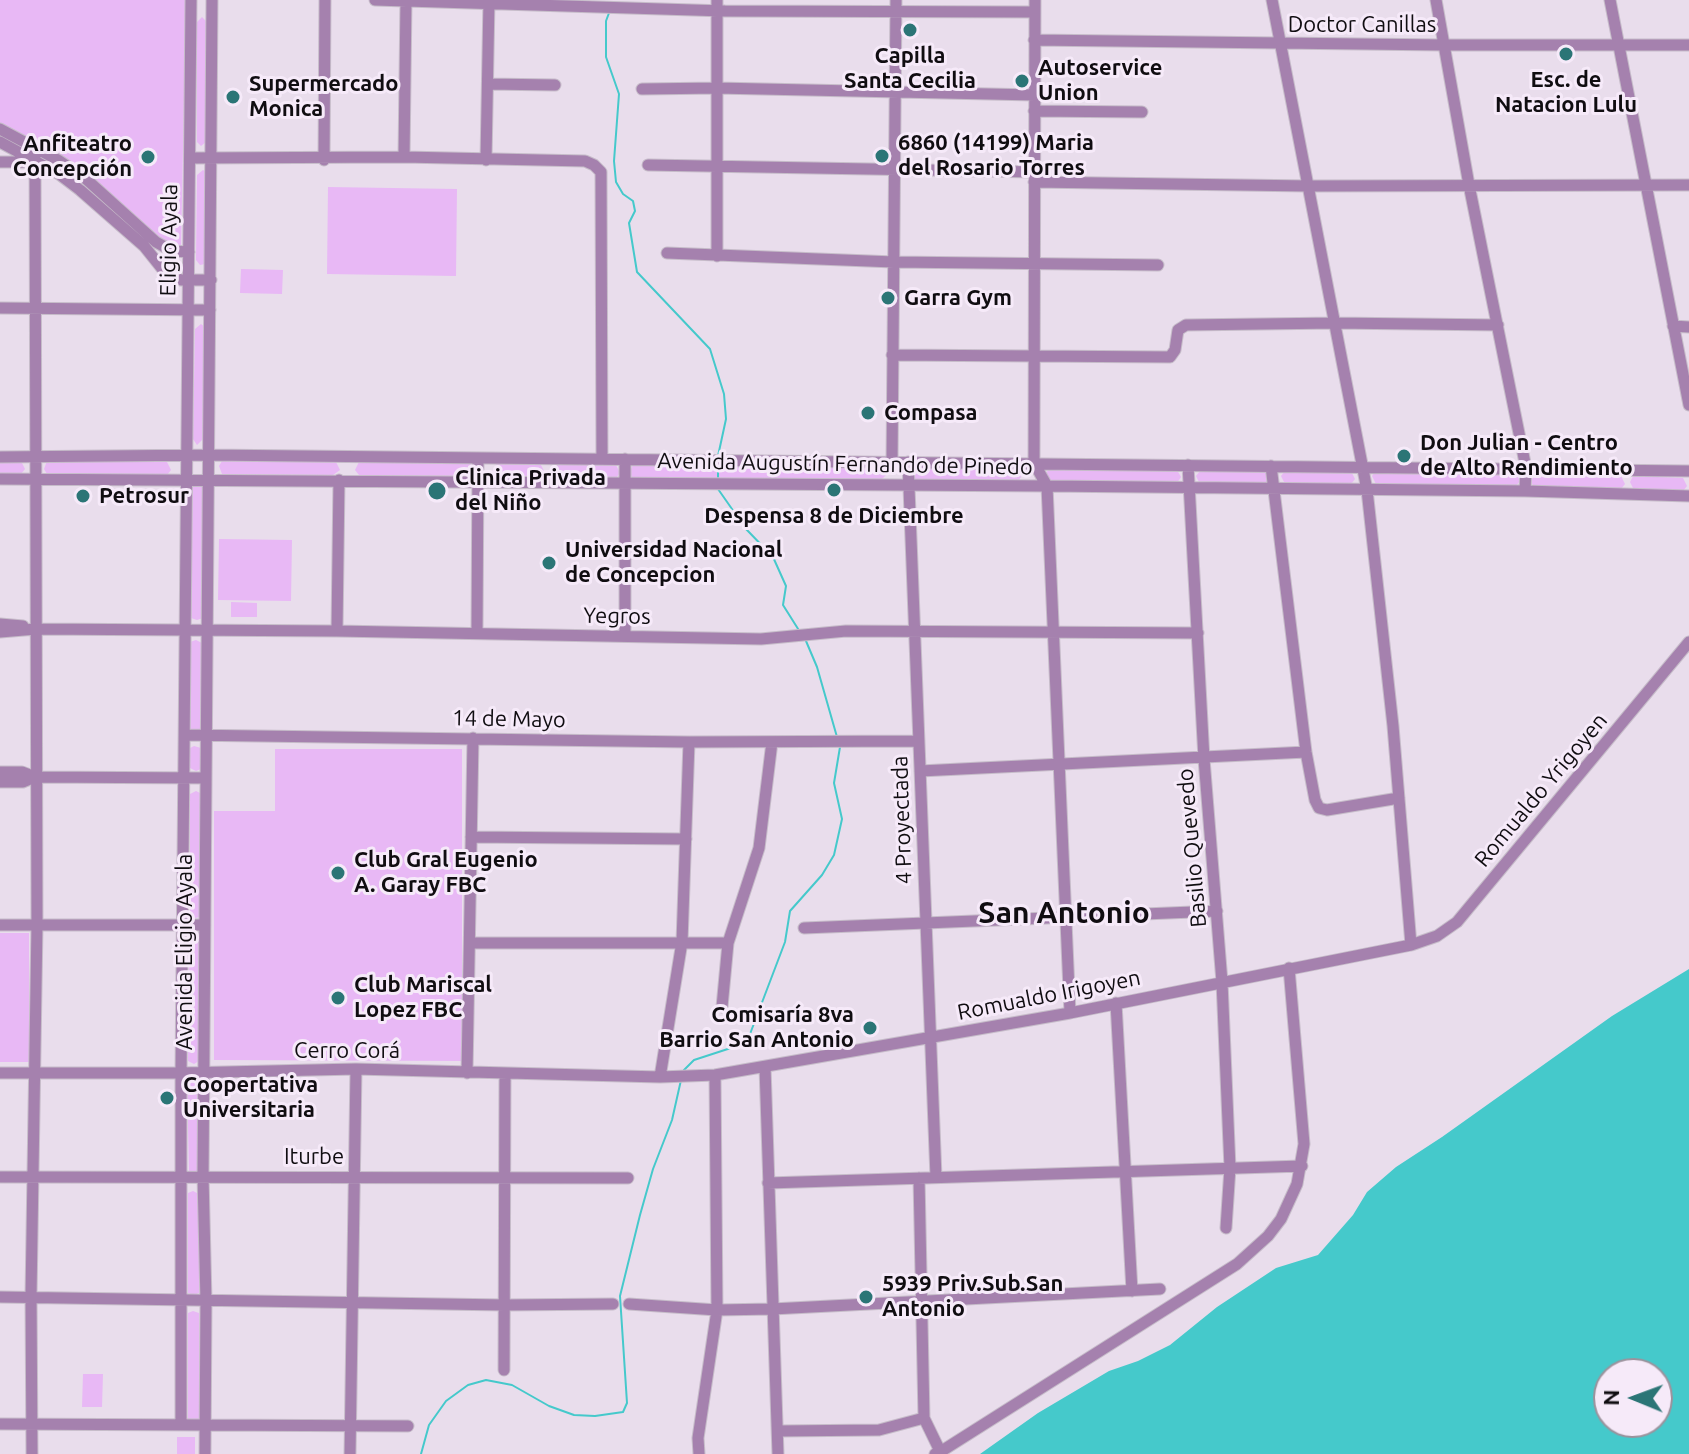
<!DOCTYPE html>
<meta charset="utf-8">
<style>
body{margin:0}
#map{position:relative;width:1689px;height:1454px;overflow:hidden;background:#e9ddec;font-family:Ubuntu,sans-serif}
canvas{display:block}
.north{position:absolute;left:1593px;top:1358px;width:80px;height:80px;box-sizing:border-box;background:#f6eaf9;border:2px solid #9a929c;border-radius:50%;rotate:271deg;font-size:22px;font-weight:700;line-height:32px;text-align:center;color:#100d11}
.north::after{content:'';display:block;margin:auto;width:28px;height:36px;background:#2b7576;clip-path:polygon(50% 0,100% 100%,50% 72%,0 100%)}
</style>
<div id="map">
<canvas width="1689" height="1454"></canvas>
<div class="north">N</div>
</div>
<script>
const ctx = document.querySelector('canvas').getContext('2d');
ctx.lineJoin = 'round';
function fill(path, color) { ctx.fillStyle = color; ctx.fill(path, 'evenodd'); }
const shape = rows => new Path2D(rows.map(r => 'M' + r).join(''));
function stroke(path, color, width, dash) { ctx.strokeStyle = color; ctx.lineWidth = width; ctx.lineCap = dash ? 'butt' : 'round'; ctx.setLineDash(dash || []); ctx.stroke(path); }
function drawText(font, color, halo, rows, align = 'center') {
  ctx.font = font + ' Ubuntu,sans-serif'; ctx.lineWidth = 6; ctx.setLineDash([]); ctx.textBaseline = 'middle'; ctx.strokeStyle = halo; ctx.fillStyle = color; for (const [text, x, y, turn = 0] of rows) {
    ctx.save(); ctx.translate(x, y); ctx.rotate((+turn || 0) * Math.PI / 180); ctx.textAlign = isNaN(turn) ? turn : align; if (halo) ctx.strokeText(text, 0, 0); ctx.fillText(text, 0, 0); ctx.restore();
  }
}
fill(shape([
 [0,0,186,0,181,248,175,249,159,237,65,159,0,123],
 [202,17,207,22,206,142,201,146,197,142,197,22],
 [203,170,205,171,205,264,200,265,196,260,197,175],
 [328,187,457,189,456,276,327,274],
 [241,269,283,270,282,294,240,293],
 [201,324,205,327,203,439,197,445,193,439,195,329],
 [0,461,21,461,25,469,21,474,0,474],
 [47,461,167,462,171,470,167,475,47,474,44,469],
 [222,461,336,462,340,470,333,475,222,474,219,466],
 [359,462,470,463,474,471,470,476,359,475,355,470],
 [497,463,540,463,544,471,540,476,497,476,493,471],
 [557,464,616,465,620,473,616,478,557,477,554,472],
 [633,465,884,465,888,473,882,479,633,478,629,473],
 [915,467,1017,469,1021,477,1017,482,915,480,913,477],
 [1050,468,1177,470,1181,477,1177,483,1050,481,1046,473],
 [1200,471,1266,472,1269,474,1269,482,1266,485,1200,484,1196,476],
 [1285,471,1351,471,1355,479,1351,484,1285,484,1281,476],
 [1376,471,1516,473,1520,481,1516,486,1376,484,1372,476],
 [1534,474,1621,476,1625,484,1621,489,1534,487,1531,482],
 [1633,476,1683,478,1687,486,1683,491,1634,490,1630,482],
 [191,486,203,486,203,618,197,620,191,618],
 [219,539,292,540,291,601,218,600],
 [231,602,257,603,257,617,231,617],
 [196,640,202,643,201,729,193,731,190,729,190,642],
 [194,746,201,748,201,769,196,771,190,768,190,748],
 [275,749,462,749,462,1061,214,1060,214,811,275,811],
 [196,791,202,794,200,917,195,918,190,915,190,794],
 [0,933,29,933,29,1062,0,1062],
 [194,934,200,937,199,1061,194,1064,188,1061,189,937],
 [193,1078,199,1081,198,1173,189,1173,187,1081],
 [193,1191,199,1194,199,1293,194,1295,188,1293,188,1193],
 [193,1311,199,1313,199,1420,188,1419,188,1313],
 [83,1374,103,1374,102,1407,82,1407],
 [177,1437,195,1437,195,1454,177,1454]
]), '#e8b8f5');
fill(shape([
 [1689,969,1689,1454,980,1454,1038,1413,1109,1371,1138,1361,1170,1345,1217,1307,1276,1268,1318,1255,1353,1215,1367,1192,1396,1167,1442,1137,1612,1016],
 [1657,1374,1657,1422,1609,1422,1609,1374]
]), '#45c9cb');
stroke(shape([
 [609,13,606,21,606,57,619,94,614,161,616,182,623,194,633,201,635,211,629,223,637,272,710,349,724,394,726,419,718,456],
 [718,477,718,468],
 [718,489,746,529,773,557,786,586,783,605,800,632],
 [806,641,817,667,837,737],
 [684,1070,694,1060,737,1046,750,1034,785,942,790,911,822,875,834,855,842,819,834,783,840,747],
 [421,1454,429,1425,446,1401,468,1385,486,1380,512,1385,549,1406,574,1415,595,1416,623,1412,627,1403,620,1296,640,1215,653,1169,672,1120,681,1080]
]), '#45c9cb', 2);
const minor = shape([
 [375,0,725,11,1035,12],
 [717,0,717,256],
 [1035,0,1034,463,1047,486,1070,1013],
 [1272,0,1367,490,1393,726,1411,945],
 [1436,0,1469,185,1526,468,1525,491],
 [1610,0,1689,405],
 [1034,40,1443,45,1689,45],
 [488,84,555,85],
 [642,89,717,88,1035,95],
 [1034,111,1142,112],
 [0,129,58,160,86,179,156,242,172,251,189,252],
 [0,142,59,174,80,190,144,246,164,271,174,277,181,280,211,280],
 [404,157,406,0],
 [190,158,404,157,585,161,594,165,601,172,602,459],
 [324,160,325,0],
 [486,160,489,0],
 [0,162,35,162],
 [648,165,1035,172],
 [1034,182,1309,186,1689,185],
 [667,253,894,262,1158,265],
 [0,308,210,310],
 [1673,326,1689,327],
 [892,355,1170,357,1175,350,1178,330,1186,325,1335,323,1498,325],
 [0,457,209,455,1689,471],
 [625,459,625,636],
 [892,462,896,0],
 [908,462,936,1177],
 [1188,465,1204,759,1222,982,1230,1168,1226,1228],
 [1271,466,1306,752,1315,800,1319,808,1327,810,1399,798],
 [0,479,1047,486,1525,491,1689,496],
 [0,624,23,626],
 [337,631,339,480],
 [0,632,36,629,337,631,761,639,846,631,1198,633],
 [477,632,478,458],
 [185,735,689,742,919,741],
 [920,771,1306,752],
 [0,772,22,772,35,777,206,778],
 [0,782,23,782,35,777],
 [471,837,686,839],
 [0,925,205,925],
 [804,928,1217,911],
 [470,943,728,943],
 [1116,1003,1132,1291],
 [722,1007,728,943,759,848,772,742],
 [765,1067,778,1454],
 [0,1073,181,1073,356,1069,660,1077,715,1075,1070,1013,1411,945,1437,936,1457,922,1689,642],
 [467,1073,473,738],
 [660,1077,682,942,689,742],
 [0,1177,628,1178],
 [919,1178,924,1418,940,1451,935,1454],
 [768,1183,1302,1166],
 [0,1297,505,1305,613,1304],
 [629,1304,717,1310,772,1309,1160,1289],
 [504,1370,505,1074],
 [0,1424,408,1426],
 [181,1425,181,1073,191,0],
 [778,1431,879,1430,924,1418],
 [32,1454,31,1296,37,925,35,150],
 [205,1454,206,1301,203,1176,212,0],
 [350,1454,356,1069],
 [699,1454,698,1438,717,1310,715,1075],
 [937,1454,1237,1264,1268,1236,1281,1219,1297,1184,1304,1144,1289,968]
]);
stroke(minor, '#c6bcc9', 13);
stroke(minor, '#a581ae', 11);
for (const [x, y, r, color] of [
 [910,30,8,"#2b7576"],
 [1566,54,8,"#2b7576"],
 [1022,81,8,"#2b7576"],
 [233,97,8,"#2b7576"],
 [882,156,8,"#2b7576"],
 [148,157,8,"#2b7576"],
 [888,298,8,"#2b7576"],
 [868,413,8,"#2b7576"],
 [1404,456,8,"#2b7576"],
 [834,490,8,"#2b7576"],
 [437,491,10,"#2b7576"],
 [83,496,8,"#2b7576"],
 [549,563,8,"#2b7576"],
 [338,873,8,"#2b7576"],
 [338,998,8,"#2b7576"],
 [870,1028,8,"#2b7576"],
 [167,1098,8,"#2b7576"],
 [866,1297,8,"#2b7576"]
]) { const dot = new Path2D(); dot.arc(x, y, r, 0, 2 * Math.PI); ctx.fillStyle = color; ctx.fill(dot); stroke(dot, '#f6eaf9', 3); }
drawText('22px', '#100d11', '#f6eaf9', [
 ["Doctor Canillas",1362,25],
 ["Eligio Ayala",169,240,-89],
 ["Avenida Augustín Fernando de Pinedo",845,464,1],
 ["Yegros",617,616,1],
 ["14 de Mayo",509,719,1],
 ["Romualdo Yrigoyen",1541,790,-50],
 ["4 Proyectada",902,820,-92],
 ["Basilio Quevedo",1192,848,-95],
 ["Avenida Eligio Ayala",185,952,-90],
 ["Romualdo Irigoyen",1049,995,-11],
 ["Cerro Corá",347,1051],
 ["Iturbe",314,1157]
]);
drawText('bold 22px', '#100d11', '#f6eaf9', [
 ["Capilla",910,56,"center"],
 ["Santa Cecilia",910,81,"center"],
 ["Autoservice",1038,68],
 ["Union",1038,93],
 ["Esc. de",1566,80,"center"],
 ["Natacion Lulu",1566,105,"center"],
 ["Supermercado",249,84],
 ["Monica",249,109],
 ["6860 (14199) Maria",898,143],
 ["del Rosario Torres",898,168],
 ["Anfiteatro",132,144,"right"],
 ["Concepción",132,169,"right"],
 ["Garra Gym",904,298],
 ["Compasa",884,413],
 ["Don Julian - Centro",1420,443],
 ["de Alto Rendimiento",1420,468],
 ["Clinica Privada",455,478],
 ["del Niño",455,503],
 ["Petrosur",99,496],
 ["Despensa 8 de Diciembre",834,516,"center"],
 ["Universidad Nacional",565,550],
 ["de Concepcion",565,575],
 ["Club Gral Eugenio",354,860],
 ["A. Garay FBC",354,885],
 ["Club Mariscal",354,985],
 ["Lopez FBC",354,1010],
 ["Comisaría 8va",854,1015,"right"],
 ["Barrio San Antonio",854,1040,"right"],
 ["Coopertativa",183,1085],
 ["Universitaria",183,1110],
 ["5939 Priv.Sub.San",882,1284],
 ["Antonio",882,1309]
], 'left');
drawText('bold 30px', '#100d11', '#f6eaf9', [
 ["San Antonio",1064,913]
]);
</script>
